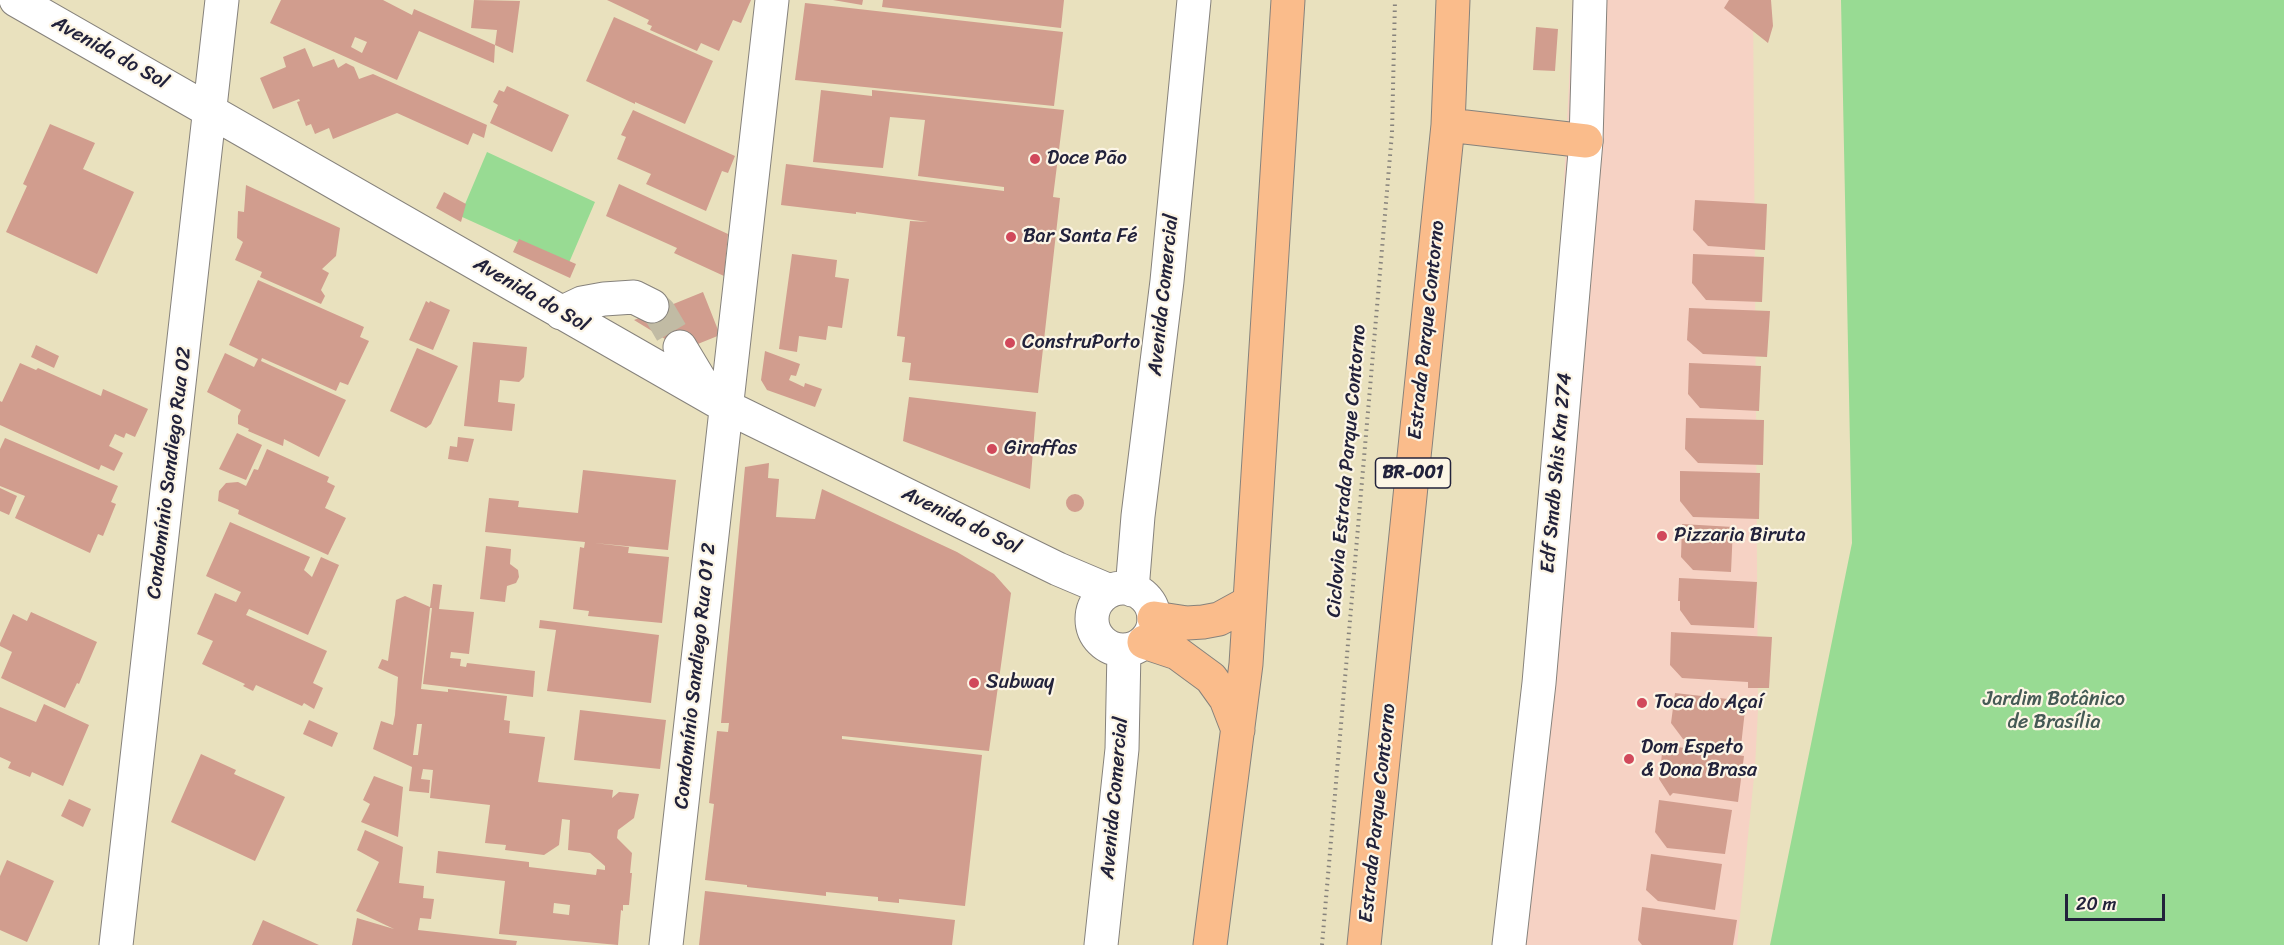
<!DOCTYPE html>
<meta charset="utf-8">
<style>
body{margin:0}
#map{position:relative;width:2284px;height:945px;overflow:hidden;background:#e9e1be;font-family:Sriracha,sans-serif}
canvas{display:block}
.scale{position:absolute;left:2065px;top:894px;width:100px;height:27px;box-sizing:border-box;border:3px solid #22223b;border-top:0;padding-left:8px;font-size:18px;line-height:21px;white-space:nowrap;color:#22223b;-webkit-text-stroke:4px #fcf5e5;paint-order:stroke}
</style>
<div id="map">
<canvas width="2284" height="945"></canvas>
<div class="scale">20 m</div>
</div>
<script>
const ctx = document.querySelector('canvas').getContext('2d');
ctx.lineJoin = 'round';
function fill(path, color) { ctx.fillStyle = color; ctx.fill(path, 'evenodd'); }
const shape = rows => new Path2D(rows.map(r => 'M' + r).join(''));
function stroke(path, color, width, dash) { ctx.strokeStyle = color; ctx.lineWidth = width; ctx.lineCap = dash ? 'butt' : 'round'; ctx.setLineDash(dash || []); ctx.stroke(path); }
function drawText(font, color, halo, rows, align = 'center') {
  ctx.font = font + ' Sriracha,sans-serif'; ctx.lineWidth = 4.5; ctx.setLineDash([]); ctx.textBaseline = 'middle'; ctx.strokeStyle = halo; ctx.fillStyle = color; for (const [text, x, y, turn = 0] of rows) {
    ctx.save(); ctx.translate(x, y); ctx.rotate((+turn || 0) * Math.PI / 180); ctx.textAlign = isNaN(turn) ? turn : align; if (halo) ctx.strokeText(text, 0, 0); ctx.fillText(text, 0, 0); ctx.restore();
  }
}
fill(shape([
 [1573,0,1753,0,1758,709,1755,767,1737,945,1504,945,1555,366]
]), '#f6d2c4');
fill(shape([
 [1841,0,2284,0,2284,945,1770,945,1852,543],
 [487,152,595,202,568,265,460,216]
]), '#98db93');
fill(shape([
 [281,0,383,0,412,15,414,9,495,45,494,63,419,31,397,80,270,23],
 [355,37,367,42,362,53,351,47],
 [474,0,520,1,513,53,495,45,497,30,471,28],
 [607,0,751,0,741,23,733,20,719,51,701,43,697,51,650,30,652,26,647,24,649,20],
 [833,0,863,0,862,5],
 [883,0,1064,0,1061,28,882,7],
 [1729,0,1771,0,1773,26,1768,43,1724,8],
 [805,3,1063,32,1054,106,795,80],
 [614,17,713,61,685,124,635,102,635,104,586,81],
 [1536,27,1558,29,1555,71,1533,70],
 [305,48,313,67,334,59,338,68,346,63,354,67,359,79,373,74,487,125,484,138,473,133,468,145,397,113,333,139,329,128,315,134,311,124,306,126,297,102,300,101,299,99,273,109,260,78,286,67,283,57],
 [507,86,569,115,552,152,490,123,498,105,493,102,499,90,504,92],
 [821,90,872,96,872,90,1064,110,1053,197,1060,198,1038,393,909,380,911,363,902,362,905,337,897,336,910,221,928,222,856,212,856,214,781,205,786,164,1004,191,1004,187,918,176,925,120,890,117,883,168,813,162],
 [633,110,735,156,728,173,722,171,706,211,646,184,651,174,617,159,626,137,621,135],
 [50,124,95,143,83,169,134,192,97,274,6,232,27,186,23,184],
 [619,184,728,234,724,276,674,253,677,248,606,216],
 [246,185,340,228,336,256,322,269,329,273,321,290,325,296,321,304,260,277,262,272,235,260,243,242,237,238,238,211,244,212],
 [444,192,466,204,461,222,436,208],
 [1695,200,1767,204,1765,250,1708,246,1693,230],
 [519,239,576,264,570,278,513,252],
 [792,254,837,260,835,277,849,279,842,328,828,326,826,340,799,336,797,352,779,349],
 [1693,254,1764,257,1762,302,1706,300,1692,283],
 [258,280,364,327,360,337,369,341,348,385,340,382,336,391,262,358,261,361,346,400,319,457,284,439,283,446,248,431,249,429,238,424,238,416,241,410,207,392,225,353,254,367,258,359,229,345],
 [703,292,720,335,683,350,634,320],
 [426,301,429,303,430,301,450,310,433,350,409,340],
 [1689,308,1770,311,1767,357,1703,354,1687,340],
 [473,342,527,347,524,377,519,382,500,380,498,402,515,404,512,431,464,426],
 [36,345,59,356,54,368,31,357],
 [417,348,458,366,431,424,426,428,390,411],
 [765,351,800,364,796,376,791,375,789,380,804,387,805,383,822,389,815,407,767,390,761,380],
 [20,363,36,370,38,368,101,396,103,389,148,409,135,437,126,433,124,438,115,434,109,446,123,453,114,471,101,465,99,470,0,425,0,401,2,402],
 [1689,363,1761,366,1759,411,1700,408,1688,394],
 [909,397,1036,412,1030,489,903,441],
 [1686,418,1764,420,1763,465,1698,463,1685,449],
 [237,433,262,445,246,480,219,469],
 [458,437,474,439,468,462,448,459,450,446,457,447],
 [5,438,118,486,111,502,116,504,103,536,98,534,90,553,15,518,25,496,0,486,0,449],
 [267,449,329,477,327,482,335,486,325,508,346,518,328,555,238,514,239,510,218,501,219,491,226,483,238,482,246,486,254,469,258,470],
 [769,463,768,478,779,479,776,517,815,519,822,489,957,552,994,574,1011,593,989,751,842,736,842,739,982,755,965,906,899,899,899,903,878,901,878,897,826,892,826,896,747,887,747,885,705,880,714,804,709,803,717,731,728,732,729,723,721,723,745,467],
 [583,470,676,480,668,550,594,543,629,547,628,553,669,557,662,623,588,616,589,611,573,609,580,547,584,548,585,542,485,532,489,498,519,501,518,507,578,513],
 [1680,471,1760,473,1759,519,1693,517,1680,501],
 [0,488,17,496,9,515,0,511],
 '1066 503a9 9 0 1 1 18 0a9 9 0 1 1-18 0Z',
 [230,522,310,557,304,570,312,577,321,557,339,565,308,635,249,609,246,615,327,651,313,683,323,688,314,709,304,703,302,706,256,685,253,691,243,686,245,684,202,664,213,641,197,634,215,593,236,602,241,592,206,576],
 [1682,524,1733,527,1731,572,1693,570,1681,557],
 [486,546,511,549,510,564,518,570,519,577,516,583,507,586,505,602,480,599],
 [1679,578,1757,582,1754,628,1691,625,1680,610,1680,601,1678,601],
 [433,584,442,585,439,609,474,612,469,654,451,652,450,658,461,659,460,666,466,667,467,663,535,671,533,697,423,684,432,608,430,608,421,689,448,692,448,689,507,696,504,720,510,721,509,733,545,737,538,782,613,790,612,798,619,792,639,794,634,818,618,830,617,838,632,853,630,873,632,873,629,905,623,905,623,911,621,910,618,945,499,934,505,881,436,873,438,851,529,862,529,867,596,875,597,869,605,870,605,866,590,853,568,850,570,820,562,819,559,845,544,855,505,850,506,845,485,843,490,805,430,798,433,770,423,769,421,779,430,780,429,793,409,791,412,767,373,749,381,721,393,725,395,715,398,677,378,668,382,659,388,661,396,600,405,596,430,607],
 [417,724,422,724,418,755,413,755],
 [554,903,570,905,569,915,553,913],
 [31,612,97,642,79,684,77,683,65,708,1,678,12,652,0,646,0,643,13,614,27,621],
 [540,620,659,635,651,703,547,691,556,630,539,628],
 [1671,632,1772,637,1769,688,1748,688,1748,682,1682,678,1670,665],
 [1675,693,1746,701,1741,746,1683,739,1671,723],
 [44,704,89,725,63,786,32,772,30,777,8,768,11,762,0,757,0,707,36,722],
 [580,710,666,720,660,769,574,760],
 [309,720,338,733,332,747,303,734],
 [1663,745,1744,756,1738,802,1673,793,1670,796,1659,779],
 [201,754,236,770,234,774,285,797,255,861,171,822],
 [374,776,403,787,398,837,361,822,370,804,363,800],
 [69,799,91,809,83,827,61,816],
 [1659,800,1732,810,1725,854,1667,848,1655,832],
 [365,830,403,847,399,883,424,886,423,898,434,899,431,919,420,918,418,930,517,941,516,945,352,945,357,918,394,929,356,911,379,862,357,850],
 [1651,854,1722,864,1715,910,1658,901,1646,890],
 [7,860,54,881,27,942,0,930,0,876],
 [705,891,955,920,952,945,699,945],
 [1642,907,1737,920,1733,945,1642,945,1638,940],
 [263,920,319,945,252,945]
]), '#d19d8e');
stroke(shape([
 [652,306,660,313,680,347]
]), '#c1bba4', 33, [33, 16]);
const minor = shape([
 [16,0,727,407,1058,569,1110,591],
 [561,313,582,303,604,299,634,297,652,306],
 [680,347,710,397],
 '1092 619a31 31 0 1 1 62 0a31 31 0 1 1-62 0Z',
 [1132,590,1138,516,1167,281,1194,0],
 [116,945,222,0],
 [666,945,772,0],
 [1101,945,1122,749,1124,650],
 [1509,945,1539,683,1586,141,1590,0]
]);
const highway = shape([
 [1448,125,1586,141],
 [1154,618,1187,623,1203,622,1219,619,1250,602],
 [1144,642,1177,653,1211,678,1226,699,1238,730],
 [1210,945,1246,664,1288,0],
 [1364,945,1448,125,1453,0]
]);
stroke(minor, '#86827c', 35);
stroke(highway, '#86827c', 35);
stroke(shape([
 [1322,945,1392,133,1395,0]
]), '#86827c', 4, [1.5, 4.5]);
stroke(minor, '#fff', 33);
stroke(highway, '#fabc8b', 33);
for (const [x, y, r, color] of [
 [1035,159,6,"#d1495b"],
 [1011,237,6,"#d1495b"],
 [1010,343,6,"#d1495b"],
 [992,449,6,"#d1495b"],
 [1662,536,6,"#d1495b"],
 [974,683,6,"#d1495b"],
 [1642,703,6,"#d1495b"],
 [1629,759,6,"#d1495b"]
]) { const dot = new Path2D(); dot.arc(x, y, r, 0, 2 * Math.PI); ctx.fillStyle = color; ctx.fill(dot); stroke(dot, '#fcf5e5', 2); }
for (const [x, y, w] of [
 [1413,473,75]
]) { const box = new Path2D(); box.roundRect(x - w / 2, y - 15, w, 30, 4.5); ctx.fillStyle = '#fcf5e5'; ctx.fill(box); stroke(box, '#22223b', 1.5); }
drawText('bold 18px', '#22223b', null, [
 ["BR-001",1413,473]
]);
drawText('20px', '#22223b', '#fcf5e5', [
 ["Avenida do Sol",110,53,29],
 ["Avenida do Sol",531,295,30],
 ["Avenida Comercial",1164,295,-84],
 ["Estrada Parque Contorno",1427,330,-84],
 ["Ciclovia Estrada Parque Contorno",1347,471,-85],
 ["Condomínio Sandiego Rua 02",170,473,-83],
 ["Edf Smdb Shis Km 274",1557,473,-85],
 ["Avenida do Sol",961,521,26],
 ["Condomínio Sandiego Rua 01 2",696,676,-84],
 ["Avenida Comercial",1115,798,-85],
 ["Estrada Parque Contorno",1378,813,-84]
]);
drawText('20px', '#22223b', '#fcf5e5', [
 ["Doce Pão",1047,159],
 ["Bar Santa Fé",1023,237],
 ["ConstruPorto",1022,343],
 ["Giraffas",1004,449],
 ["Pizzaria Biruta",1674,536],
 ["Subway",986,683],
 ["Toca do Açaí",1654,703],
 ["Dom Espeto",1641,748],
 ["& Dona Brasa",1641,771]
], 'left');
drawText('20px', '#455a55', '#fcf5e5', [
 ["Jardim Botânico",2054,700],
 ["de Brasília",2054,723]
]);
</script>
